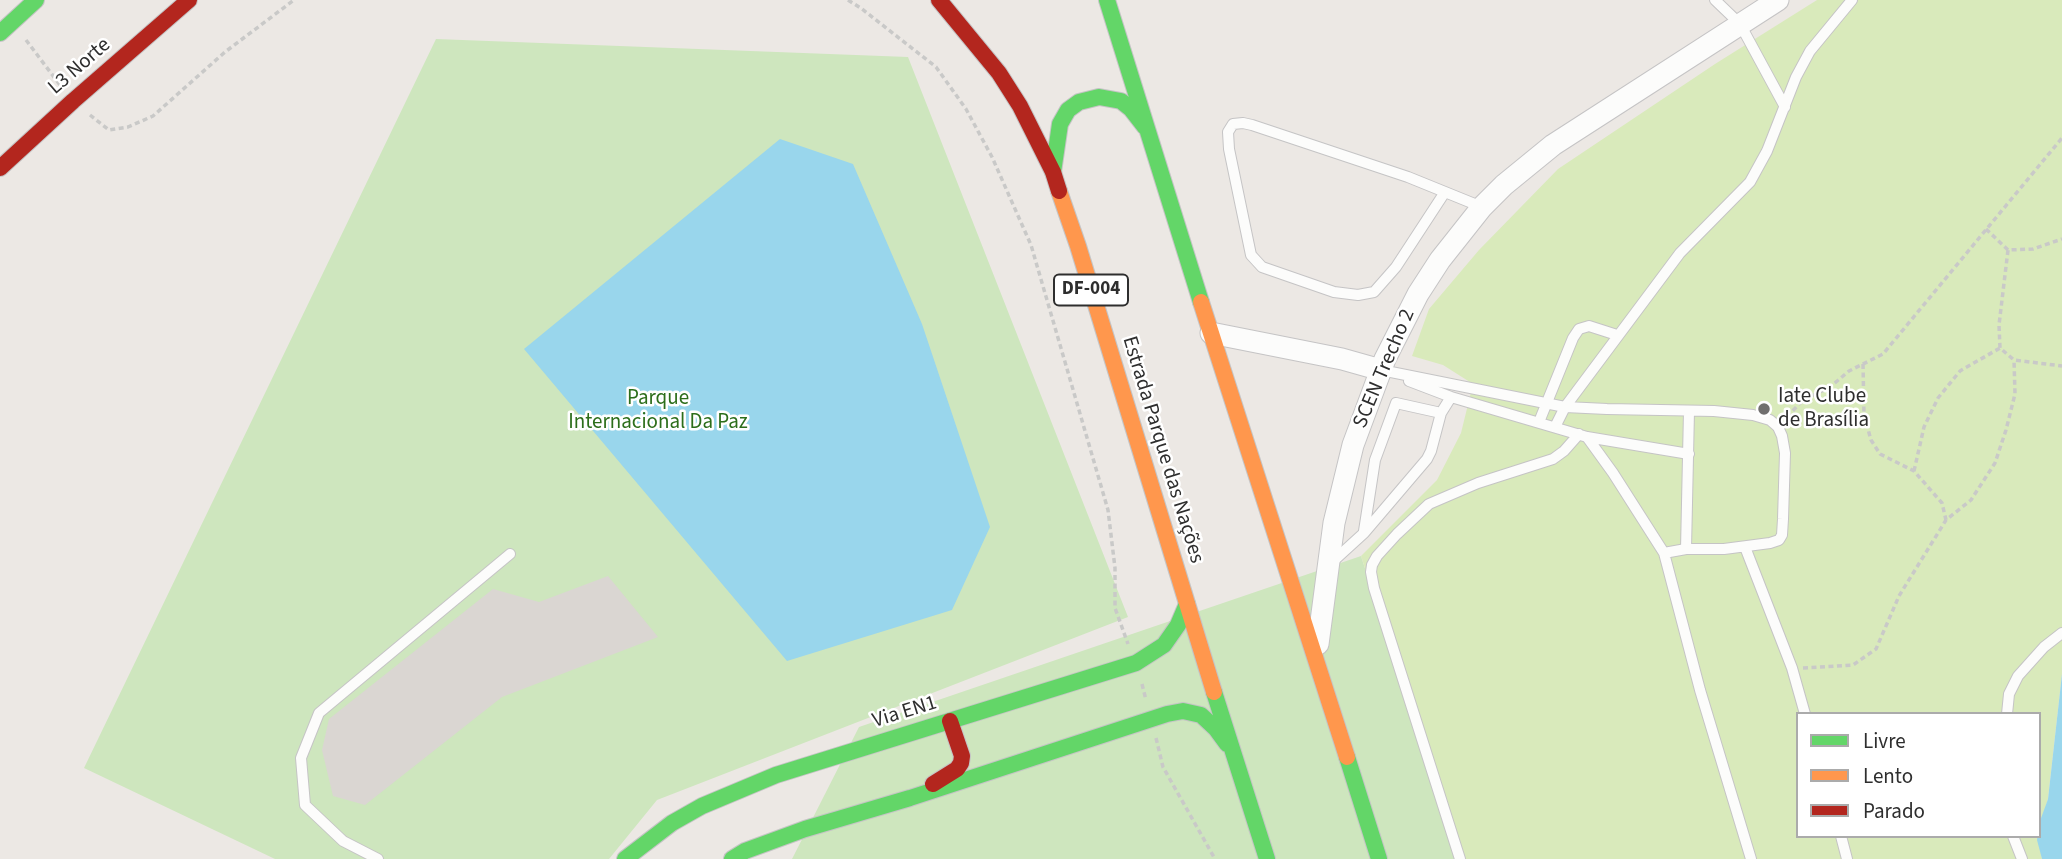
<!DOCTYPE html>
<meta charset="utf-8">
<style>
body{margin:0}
#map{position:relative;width:2062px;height:859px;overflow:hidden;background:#ece8e4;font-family:"Source Sans 3",sans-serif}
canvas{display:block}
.legend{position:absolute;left:1796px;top:712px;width:245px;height:126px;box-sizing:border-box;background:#fff;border:2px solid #ababab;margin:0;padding:9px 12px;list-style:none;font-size:21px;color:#2e2e2e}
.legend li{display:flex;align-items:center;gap:14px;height:35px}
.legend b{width:35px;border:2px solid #ababab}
</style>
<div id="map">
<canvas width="2062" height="859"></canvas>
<ul class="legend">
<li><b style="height:9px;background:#63d668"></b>Livre</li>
<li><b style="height:9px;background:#ff974d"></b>Lento</li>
<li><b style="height:9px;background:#b3261e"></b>Parado</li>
</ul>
</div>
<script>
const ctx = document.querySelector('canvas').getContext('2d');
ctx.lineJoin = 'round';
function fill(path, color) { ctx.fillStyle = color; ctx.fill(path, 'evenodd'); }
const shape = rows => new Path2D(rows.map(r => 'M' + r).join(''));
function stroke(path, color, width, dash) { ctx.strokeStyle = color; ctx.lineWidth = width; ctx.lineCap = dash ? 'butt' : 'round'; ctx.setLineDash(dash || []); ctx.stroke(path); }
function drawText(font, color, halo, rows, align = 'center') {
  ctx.font = font + ' "Source Sans 3",sans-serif'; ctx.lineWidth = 5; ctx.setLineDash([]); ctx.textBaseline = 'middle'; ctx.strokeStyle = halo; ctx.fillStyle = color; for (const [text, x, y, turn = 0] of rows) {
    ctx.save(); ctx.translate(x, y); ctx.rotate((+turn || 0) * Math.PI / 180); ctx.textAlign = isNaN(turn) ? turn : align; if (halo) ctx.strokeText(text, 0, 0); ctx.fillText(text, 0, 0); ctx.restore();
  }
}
fill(shape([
 [436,39,908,57,1128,617,657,800,609,859,275,859,84,768],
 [1361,556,1459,859,792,859,859,727]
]), '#cee6be');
fill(shape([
 [1817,0,2062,0,2062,674,2048,799,2039,828,2039,714,1798,714,1798,836,2038,836,2042,859,1459,859,1361,556,1437,480,1461,433,1473,384,1443,365,1412,356,1429,309,1479,250,1558,169,1715,64]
]), '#d9eabb');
fill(shape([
 [608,576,658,637,502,697,365,805,333,796,322,750,329,719,493,589,539,602]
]), '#dad6d2');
fill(shape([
 [780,139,853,164,922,324,990,527,952,610,787,661,524,349],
 [2062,674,2062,859,2042,859,2037,840,2040,821,2048,799]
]), '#99d6ec');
const lane = shape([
 [1715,0,1740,24,1785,107],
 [1445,192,1396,267,1374,292,1358,295,1334,292,1262,267,1251,255,1229,149,1228,132,1233,124,1243,123,1252,125,1408,177,1482,207],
 [1381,370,1565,407,1607,409,1714,411,1753,415,1770,420,1778,427,1782,436,1785,453,1783,519,1782,535,1779,540,1770,543,1724,549,1686,549,1664,553],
 [1409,381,1451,397,1587,437,1689,454],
 [1539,422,1573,338,1579,329,1589,326,1617,335],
 [1555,427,1565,407,1680,253,1750,182,1767,151,1796,77,1810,51,1852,0],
 [1587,437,1613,473,1664,553,1700,690,1751,859],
 [1364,531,1375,460,1396,403,1441,413],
 [1745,547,1792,668,1805,714],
 [1686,549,1689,411],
 [1330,564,1364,533,1427,459,1431,451,1441,413,1451,397],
 [2007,714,2009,694,2018,676,2044,647,2062,633],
 [1841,836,1847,859],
 [2013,836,2022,859],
 [378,859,343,841,305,805,301,758,319,713,510,554],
 [1460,859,1374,588,1371,572,1372,565,1377,556,1397,534,1429,504,1478,483,1553,459,1564,451,1579,434]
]);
const street = shape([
 [1211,333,1342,359,1381,370],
 [1318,644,1334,523,1353,445,1385,359,1418,294,1440,260,1482,207,1504,185,1553,145,1778,0]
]);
const fast = shape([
 [1107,0,1201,302],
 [0,33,36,0],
 [1053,172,1060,124,1068,110,1079,102,1099,97,1121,101,1131,109,1145,127],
 [1214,692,1267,859],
 [1347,757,1379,859],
 [625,859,672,823,702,806,776,775,1136,663,1164,645,1178,625,1187,604],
 [732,859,745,851,805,829,910,798,1167,714,1183,711,1201,715,1216,729,1227,744]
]);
const slow = shape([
 [1059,191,1078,246,1214,692],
 [1201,302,1347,757]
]);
const jam = shape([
 [939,0,999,73,1020,106,1053,172,1059,191],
 [0,168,73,101,189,0],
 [933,784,957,769,961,763,962,756,950,721]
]);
stroke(lane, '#c5c4c5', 12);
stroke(street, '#c5c4c5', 23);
stroke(fast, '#c5c4c5', 18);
stroke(slow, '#c5c4c5', 18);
stroke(jam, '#c5c4c5', 18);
stroke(shape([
 [848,0,862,9,936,67,966,109,992,157,1031,245,1108,510,1115,568,1115,608,1128,644],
 [26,40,60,85],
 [90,115,109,130,128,127,153,116,225,52,294,0],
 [1986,229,2008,250,2033,249,2062,239],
 [2008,250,1999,325,2000,348,2014,360,2062,366],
 [1863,364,1864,415,1871,440,1880,454,1914,471,1942,503,1946,520],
 [1787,417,1802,401,1830,387,1849,371,1883,354,2062,138],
 [1914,471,1924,427,1938,398,1960,371,2000,348],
 [1803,668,1853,665,1876,649,1899,596,1946,520,1971,500,1995,463,2006,430,2015,394,2014,360],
 [1142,684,1146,700],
 [1156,738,1163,767,1215,859]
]), '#c9c9c8', 3.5, [5, 3.5]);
stroke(lane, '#fcfcfb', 10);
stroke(street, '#fcfcfb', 21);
stroke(fast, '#63d668', 16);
stroke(slow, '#ff974d', 16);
stroke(jam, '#b3261e', 16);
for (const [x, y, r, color] of [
 [1764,409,7,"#706f6e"]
]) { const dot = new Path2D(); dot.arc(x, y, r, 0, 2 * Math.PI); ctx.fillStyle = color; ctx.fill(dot); stroke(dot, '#fff', 2.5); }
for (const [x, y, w] of [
 [1091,290,74]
]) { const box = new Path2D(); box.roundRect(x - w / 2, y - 15.5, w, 31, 5); ctx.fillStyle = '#fff'; ctx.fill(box); stroke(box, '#2e2e2e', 2); }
drawText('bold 19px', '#2e2e2e', null, [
 ["DF-004",1091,290]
]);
drawText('21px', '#2e2e2e', '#fff', [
 ["L3 Norte",80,67,-41],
 ["SCEN Trecho 2",1385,369,-67],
 ["Estrada Parque das Nações",1162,450,73],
 ["Via EN1",905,713,-17]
]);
drawText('21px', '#2e2e2e', '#fff', [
 ["Iate Clube",1778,397],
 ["de Brasília",1778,421]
], 'left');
drawText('21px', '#2c6e1b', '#fff', [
 ["Parque",658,399],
 ["Internacional Da Paz",658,423]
]);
</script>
